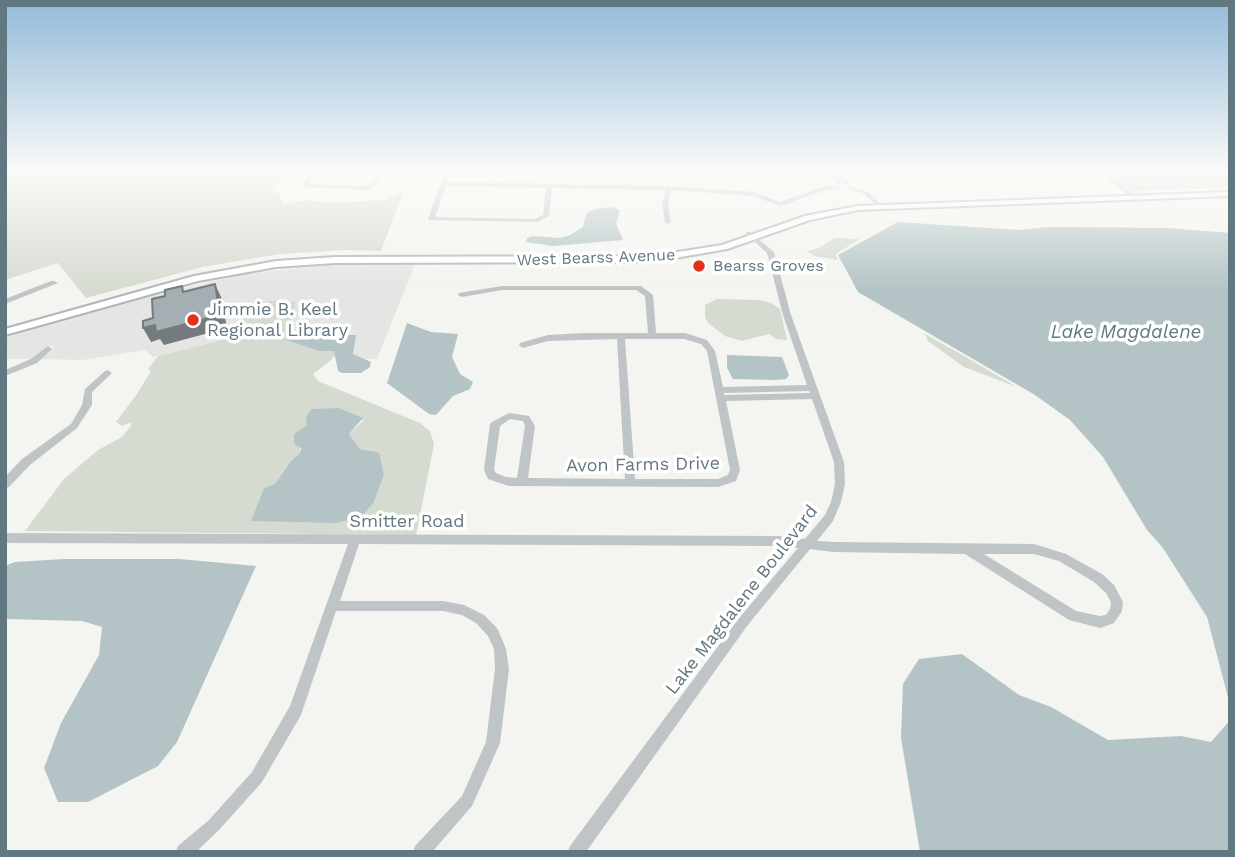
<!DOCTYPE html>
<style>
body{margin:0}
#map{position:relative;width:1235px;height:857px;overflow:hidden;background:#f4f4f0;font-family:"Work Sans",sans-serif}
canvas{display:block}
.frame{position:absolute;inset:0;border:7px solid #627881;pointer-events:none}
</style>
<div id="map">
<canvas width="1235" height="857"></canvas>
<div class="frame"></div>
</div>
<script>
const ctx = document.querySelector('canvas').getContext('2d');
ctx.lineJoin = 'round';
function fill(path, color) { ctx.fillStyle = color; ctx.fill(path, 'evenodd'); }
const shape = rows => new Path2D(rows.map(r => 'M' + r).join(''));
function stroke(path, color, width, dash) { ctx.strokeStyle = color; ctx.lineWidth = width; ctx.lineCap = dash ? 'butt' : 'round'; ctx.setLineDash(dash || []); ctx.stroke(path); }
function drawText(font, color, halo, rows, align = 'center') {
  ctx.font = font + ' "Work Sans",sans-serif'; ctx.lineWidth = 7; ctx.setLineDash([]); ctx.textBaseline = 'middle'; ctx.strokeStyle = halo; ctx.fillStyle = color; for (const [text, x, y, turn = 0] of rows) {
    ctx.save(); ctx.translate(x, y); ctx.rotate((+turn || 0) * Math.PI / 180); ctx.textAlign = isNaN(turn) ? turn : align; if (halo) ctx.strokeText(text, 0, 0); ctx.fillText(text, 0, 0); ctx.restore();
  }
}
fill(shape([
 [335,264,415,264,377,359,360,359,353,354,355,335,286,335,295,302,281,300,272,300,246,313,242,327,230,338,153,357,145,350,82,360,40,359,54,347,48,346,33,359,5,359,5,337,96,310,239,275]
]), '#e5e5e3');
fill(shape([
 [5,170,288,170,270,192,278,192,284,205,305,200,331,203,385,200,403,192,381,251,346,250,280,254,202,267,86,298,58,263,5,280],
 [1103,170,1230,170,1223,173,1230,181,1230,187,1130,191],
 [835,238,860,239,836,254,838,260,814,256,807,251,819,248],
 [717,299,760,300,771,303,780,309,787,340,776,339,769,334,742,341,725,336,708,323,705,316,705,305],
 [281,300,296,302,285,339,319,351,334,351,336,354,330,361,313,374,318,381,420,423,430,431,434,444,416,535,25,531,64,479,98,450,122,437,131,426,131,422,122,426,116,422,137,394,151,371,148,369,158,356,230,338,242,327,245,305,253,302],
 [364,420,349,434,360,449,378,452,380,455,384,475,374,502,252,521,264,488,275,485,291,461,300,453,299,431,307,425],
 [925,334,964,356,1017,387,964,367,928,341]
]), '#d6dbd1');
fill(shape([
 [612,207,620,210,616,224,623,240,553,246,526,242,527,238,533,236,560,238,570,235,583,227,586,214,595,209],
 [898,222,1019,230,1050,227,1168,228,1230,233,1230,705,1207,617,1163,548,1147,530,1103,457,1070,420,1035,395,858,292,838,255],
 [407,323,431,332,458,334,452,357,460,374,473,382,470,389,453,396,436,415,429,414,387,383],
 [286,335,356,335,353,354,371,362,370,367,361,373,342,373,338,371,334,351,319,351,289,341,285,339],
 [727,355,782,357,789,375,786,379,776,380,733,379,727,368],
 [339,408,363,418,349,434,360,449,378,452,380,455,384,475,374,502,362,516,336,523,251,521,264,488,275,484,291,461,300,453,301,448,294,444,294,434,307,425,306,417,312,409],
 [64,559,179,559,256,566,177,742,158,766,88,802,58,802,44,768,61,723,99,655,102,627,82,621,5,619,5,566,15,562],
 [962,654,1019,695,1051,707,1108,740,1181,736,1211,742,1230,720,1230,852,920,852,901,738,903,684,919,659]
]), '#b4c4c6');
const major = shape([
 [1230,192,1230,196,858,210,810,220,727,249,652,262,335,263,276,267,198,281,5,335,5,329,194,276,276,261,335,257,652,256,722,245,805,216,858,206,1230,192]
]);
stroke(major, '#b0b6b8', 4);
fill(shape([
 [314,170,320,170,309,184,367,186,372,184,379,170,385,170,376,186,368,190,303,187,302,186,314,170],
 [446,170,452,170,448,182,668,186,754,192,780,202,828,185,841,188,838,190,829,189,780,206,753,196,671,190,668,205,671,222,668,224,665,222,662,205,665,190,552,188,549,216,538,222,429,220,428,219,446,170],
 [446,186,546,188,543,215,535,219,435,217,446,186],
 [1098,170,1104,170,1137,197,1137,199,1133,199,1098,170],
 [837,171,849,183,849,185,845,185,839,178,841,184,836,185,832,177,835,172,837,171],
 [851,186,868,192,883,206,878,207,864,194,849,189,849,187,851,186],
 [746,232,750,232,774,252,791,315,844,462,845,484,841,502,833,521,817,541,833,542,1034,544,1066,554,1102,574,1114,585,1123,602,1122,611,1114,623,1100,628,1069,620,965,554,833,552,810,549,747,626,586,852,568,852,570,846,739,618,798,548,779,546,359,544,340,601,443,601,464,605,484,615,497,628,499,632,506,649,509,669,500,743,472,806,432,852,413,852,415,846,462,796,486,742,495,669,494,649,488,636,476,623,462,615,443,611,336,611,301,715,262,782,219,830,196,852,176,852,178,846,209,820,252,772,290,706,348,544,5,543,5,533,779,536,805,539,825,515,831,502,835,484,834,462,812,399,726,401,740,470,736,481,718,487,509,486,488,479,484,470,490,424,492,422,509,413,529,416,535,426,528,478,625,479,617,339,548,341,523,348,519,345,520,343,548,335,585,333,648,333,645,296,636,290,502,290,462,297,458,295,459,293,502,286,641,286,653,295,656,333,685,333,707,340,715,351,723,387,807,385,783,315,767,253,746,234,746,232],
 [625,339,684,339,701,344,707,351,730,470,728,475,718,479,635,479,625,339],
 [809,391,810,393,724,395,724,393,809,391],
 [510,419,523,421,525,426,517,478,506,477,496,473,494,470,500,426,510,419],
 [984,554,1034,554,1059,561,1094,582,1106,593,1111,602,1110,609,1106,615,1100,616,1076,611,984,554],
 [51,281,54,281,58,283,5,304,5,299,51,281],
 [48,346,52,349,37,363,5,376,5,370,31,359,48,346],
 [108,370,112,373,92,392,92,405,77,428,30,465,9,487,5,488,5,477,22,459,71,424,82,405,85,389,105,371,108,370]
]), '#bfc4c6');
fill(major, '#fff');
fill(shape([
 [215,284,221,297,227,328,164,345,160,339,151,342,143,328]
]), '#747a7d');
const building = shape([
 [215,284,220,315,156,332,155,325,143,328,143,321,153,318,152,299,165,296,165,290,182,286,183,292,215,284]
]);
fill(building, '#a5afb3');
stroke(building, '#747a7d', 2);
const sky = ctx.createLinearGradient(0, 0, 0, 290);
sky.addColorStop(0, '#93bada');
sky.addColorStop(0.59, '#fafaf8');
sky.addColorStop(1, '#fafaf800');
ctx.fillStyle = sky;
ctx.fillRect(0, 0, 1235, 290);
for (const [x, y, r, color] of [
 [699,266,7,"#e5301e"],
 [193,320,7,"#e5301e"]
]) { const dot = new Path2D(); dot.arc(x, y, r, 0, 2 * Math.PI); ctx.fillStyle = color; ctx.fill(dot); stroke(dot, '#fff', 2.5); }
drawText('16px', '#627881', '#fff', [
 ["West Bearss Avenue",596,258,-2]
]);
drawText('16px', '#627881', '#fff', [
 ["Bearss Groves",713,266]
], 'left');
drawText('18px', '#627881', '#fff', [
 ["Jimmie B. Keel",207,310],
 ["Regional Library",207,331]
], 'left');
drawText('18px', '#627881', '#fff', [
 ["Avon Farms Drive",643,465,-1],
 ["Smitter Road",407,522],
 ["Lake Magdalene Boulevard",742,600,-52]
]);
drawText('italic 19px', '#5e7b7f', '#fff', [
 ["Lake Magdalene",1126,332]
]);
</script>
